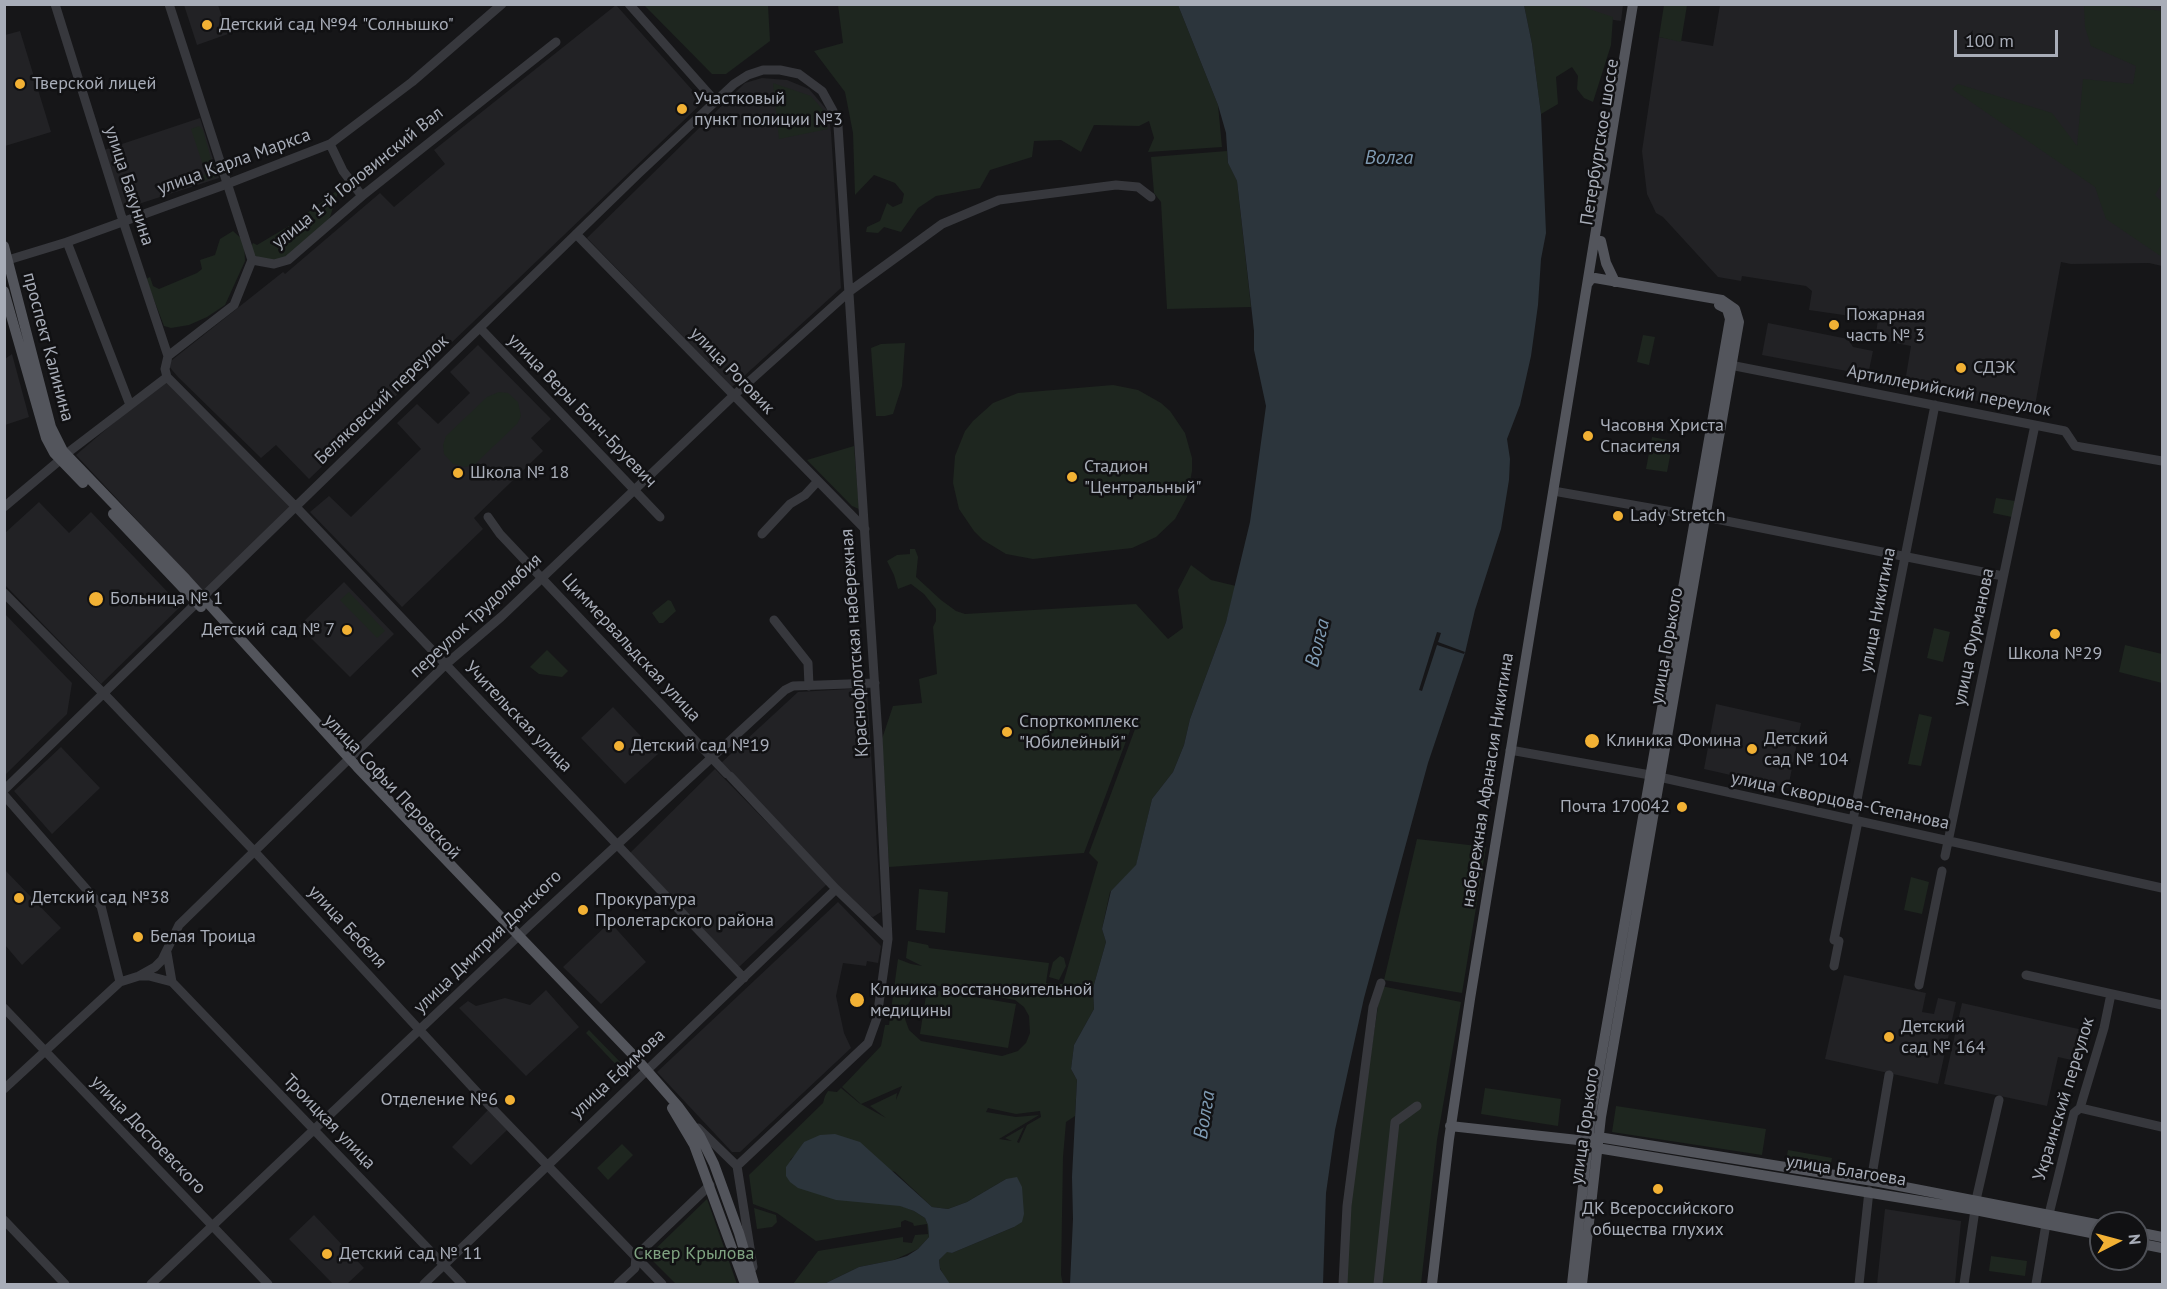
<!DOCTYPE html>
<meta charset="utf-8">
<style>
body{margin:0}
#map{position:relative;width:2167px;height:1289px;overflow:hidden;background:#161618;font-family:"PT Sans",sans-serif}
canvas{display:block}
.frame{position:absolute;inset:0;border:6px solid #a8adb8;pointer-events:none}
.north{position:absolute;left:2089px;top:1211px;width:60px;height:60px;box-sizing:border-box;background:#111113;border:2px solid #4d4f55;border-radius:50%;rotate:84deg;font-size:16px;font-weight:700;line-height:24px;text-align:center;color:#a8adb8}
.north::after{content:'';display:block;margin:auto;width:21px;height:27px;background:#f2b134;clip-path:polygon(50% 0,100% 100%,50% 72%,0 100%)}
.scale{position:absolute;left:1954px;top:30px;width:104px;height:27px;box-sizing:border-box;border:3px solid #a8adb8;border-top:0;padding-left:8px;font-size:18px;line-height:21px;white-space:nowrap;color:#a8adb8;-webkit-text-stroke:4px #111113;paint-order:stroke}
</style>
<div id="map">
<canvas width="2167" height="1289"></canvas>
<div class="frame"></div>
<div class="north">N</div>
<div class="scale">100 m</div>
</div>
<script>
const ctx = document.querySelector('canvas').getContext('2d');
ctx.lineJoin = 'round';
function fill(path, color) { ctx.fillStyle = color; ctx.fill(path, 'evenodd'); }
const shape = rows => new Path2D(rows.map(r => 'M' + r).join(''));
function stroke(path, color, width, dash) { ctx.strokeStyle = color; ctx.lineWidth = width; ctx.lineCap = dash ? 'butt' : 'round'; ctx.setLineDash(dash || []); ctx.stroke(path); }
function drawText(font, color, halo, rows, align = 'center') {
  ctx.font = font + ' "PT Sans",sans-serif'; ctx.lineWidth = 5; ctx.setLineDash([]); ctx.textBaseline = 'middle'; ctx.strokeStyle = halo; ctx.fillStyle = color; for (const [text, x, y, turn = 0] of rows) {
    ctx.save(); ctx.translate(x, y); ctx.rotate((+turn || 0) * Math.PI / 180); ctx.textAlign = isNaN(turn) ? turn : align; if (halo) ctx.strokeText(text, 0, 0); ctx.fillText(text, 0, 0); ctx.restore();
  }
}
fill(shape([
 [184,5,218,5,228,34,197,45],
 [616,5,703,102,309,479,276,445,261,458,178,377,167,364,283,272,285,274,380,193,394,207,445,164,434,150],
 [1562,5,1623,5,1621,21,1586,16],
 [1720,5,2162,5,2162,266,2149,263,2071,264,2061,262,2034,411,1904,388,1911,346,1875,339,1878,320,1809,310,1812,291,1806,286,1742,276,1741,281,1718,277,1663,217,1656,213,1647,194,1642,151,1659,37,1713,46],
 [20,31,51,132,5,146,5,35],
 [762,78,787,80,809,89,828,111,831,132,841,288,732,387,587,238,745,83],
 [200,118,219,178,123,209,104,150],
 [1768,323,1848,339,1853,347,1873,351,1868,375,1762,355],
 [478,345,551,419,531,438,543,451,474,518,483,529,402,607,310,512,329,496,351,517,421,449,397,423,417,404,438,424,470,393,450,372],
 [12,354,29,417,5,425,5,359],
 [167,377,296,507,206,594,76,455],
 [39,502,69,533,91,512,181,606,101,684,5,585,5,533],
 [344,582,394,634,350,677,299,626],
 [5,614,72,683,67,714,5,775],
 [867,688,881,912,873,917,866,915,721,763,798,692],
 [1716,704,1801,723,1788,788,1704,769],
 [613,707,658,754,625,784,581,738],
 [61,747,100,788,52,834,14,791],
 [715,769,827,884,739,967,630,853],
 [4,869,61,928,22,965,5,945],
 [838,902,881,946,878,963,867,961,866,966,843,963,836,996,844,1033,851,1048,740,1152,732,1152,657,1072],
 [610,922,646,962,601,1004,563,967],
 [1844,975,1926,993,1922,1012,1934,1014,1938,998,1956,1002,1938,1084,1825,1059],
 [546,990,579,1027,526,1076,459,1008,468,1001,476,1006,505,998,530,1005],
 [1962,1003,2083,1030,2076,1061,2058,1057,2047,1106,1944,1084],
 [488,1110,507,1130,471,1165,452,1147],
 [1885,1209,1961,1221,1955,1284,1877,1284],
 [314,1215,364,1268,347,1284,333,1284,289,1239]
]), '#222225');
fill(shape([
 [644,5,768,5,770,41,726,74,712,74],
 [838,5,1178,5,1218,105,1222,147,1148,152,1154,138,1149,121,1139,126,1094,125,1081,152,1061,140,1034,141,1032,157,990,170,980,188,936,196,918,208,901,232,884,227,878,233,866,232,867,227,880,221,887,203,893,207,902,203,904,194,895,183,874,175,855,195,853,133,845,92,814,51,843,43],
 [1524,5,1577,5,1613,17,1611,45,1593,102,1584,98,1577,89,1578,76,1572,67,1556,77,1558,104,1541,114,1532,44],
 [1664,5,1687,5,1681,42,1659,37],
 [2084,5,2118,5,2162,11,2162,183,2155,195,2162,202,2162,257,2106,219,2095,187,1952,89,1958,84,2052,113,2077,146,2083,79,2133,84,2136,66,2091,46,2085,27],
 [773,83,811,96,825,112,828,129,779,139],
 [199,126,203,130,216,177,168,193,167,187,206,174,191,129],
 [1227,151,1228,163,1237,181,1251,307,1167,309,1161,202,1154,193,1151,157],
 [339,189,330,217,323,227,296,252,281,259,268,261,253,255,251,247,253,243,257,245,294,223],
 [233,231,244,241,245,261,225,305,207,317,189,325,171,328,164,326,146,279,150,277,153,286,159,289,197,273,202,269,200,260,215,255,220,239],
 [1643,335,1655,337,1649,365,1637,362],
 [905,343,902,386,893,414,885,416,876,416,871,348,881,344],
 [1113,385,1138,390,1161,403,1170,411,1185,433,1192,458,1192,471,1187,497,1175,519,1156,537,1132,548,1033,559,1006,554,983,540,974,531,959,509,953,483,955,456,965,431,973,421,993,403,1018,393],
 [499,392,508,393,518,402,521,416,517,424,475,464,466,467,453,464,444,454,443,445,446,436,487,397],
 [1652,437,1673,441,1667,472,1646,469],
 [854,446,859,509,852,506,807,460],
 [1996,498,2015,501,2012,517,1993,513],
 [910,549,915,549,918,557,916,577,941,600,956,611,965,614,1136,604,1168,639,1183,628,1178,590,1191,565,1211,580,1236,586,1226,622,1190,719,1184,745,1173,772,1152,799,1136,866,1110,892,1102,929,1106,942,1093,988,1094,1009,1074,1045,1071,1069,1077,1080,1075,1116,1066,1122,1063,1157,1061,1275,1063,1284,950,1284,947,1282,940,1268,939,1260,947,1251,952,1253,1014,1227,1006,1179,967,1202,948,1209,932,1207,895,1172,804,1142,798,1152,790,1160,914,1211,925,1218,928,1225,929,1237,918,1249,894,1260,859,1267,824,1284,793,1284,818,1251,903,1237,903,1242,912,1243,915,1235,928,1234,927,1224,914,1226,913,1223,905,1220,901,1222,901,1227,816,1241,777,1213,753,1204,749,1175,823,1103,825,1096,828,1091,837,1092,841,1088,859,1103,886,1118,870,1106,897,1093,896,1100,902,1086,861,1104,842,1087,881,1046,885,1025,889,1025,898,959,911,964,922,966,906,958,908,941,928,945,929,948,1049,963,1046,983,1063,984,1098,862,1089,853,1135,729,1131,728,1084,853,889,867,882,739,893,706,922,703,919,679,937,674,933,627,936,621,936,609,924,594,911,584,898,589,894,575,887,561,897,555,910,554],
 [933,985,1015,1000,1024,1007,1029,1016,1030,1033,1026,1043,1018,1051,1002,1056,921,1041,909,1030,905,1019,906,1008,914,994,923,988],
 [988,1108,1016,1114,1040,1111,1041,1117,1027,1125,1019,1143,1017,1142,1024,1127,1005,1138,1012,1141,999,1139,1039,1115,1016,1117,986,1112],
 [349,592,385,631,377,638,340,600],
 [668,600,671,601,676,611,663,623,659,623,652,613],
 [1934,628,1950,632,1943,662,1927,658],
 [2125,645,2162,654,2162,683,2119,672],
 [547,650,568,671,562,677,539,674,530,667],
 [1919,714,1932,717,1921,766,1908,764],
 [1417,839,1486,847,1462,993,1384,980],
 [1911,877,1929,882,1922,914,1904,910],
 [919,889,948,892,945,933,916,930],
 [1060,956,1064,958,1066,966,1059,980,1049,977,1053,962],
 [1381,986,1461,1002,1437,1140,1421,1284,1346,1284,1348,1206],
 [927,989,1016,1004,1008,1048,920,1034],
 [589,1030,625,1067,622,1071,586,1033],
 [1485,1088,1561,1099,1558,1126,1481,1114],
 [1616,1106,1766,1129,1762,1155,1612,1132],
 [622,1144,633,1155,608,1180,597,1168],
 [1788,1150,1832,1158,1830,1168,1786,1161],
 [707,1199,737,1284,676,1284,648,1256],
 [754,1208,776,1215,777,1222,772,1227,757,1229],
 [1991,1256,2027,1261,2025,1276,1989,1271]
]), '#1e261f');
fill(shape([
 [1178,5,1524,5,1532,44,1541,114,1546,233,1541,259,1538,305,1531,356,1520,405,1507,439,1510,459,1509,480,1501,529,1475,610,1465,653,1428,763,1364,998,1335,1130,1326,1193,1323,1284,1070,1284,1073,1219,1072,1177,1077,1080,1071,1069,1074,1045,1094,1009,1093,988,1106,942,1102,929,1111,891,1136,865,1152,799,1173,772,1184,745,1190,719,1226,622,1250,522,1266,406,1254,350,1254,331,1237,181,1228,163,1226,133,1218,105],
 [835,1134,860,1142,932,1207,948,1209,967,1202,1006,1179,1017,1177,1022,1187,1024,1214,1022,1222,1014,1227,952,1253,947,1252,939,1260,940,1269,950,1284,824,1284,859,1267,894,1260,907,1256,918,1249,929,1237,928,1225,925,1218,914,1211,900,1206,836,1200,798,1188,790,1182,786,1176,786,1167,804,1142,820,1135]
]), '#2c353c');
fill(shape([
 [1437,632,1441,633,1438,642,1465,652,1464,654,1437,645,1422,691,1419,690]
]), '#161618');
stroke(shape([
 [55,4,123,221,168,356,165,369,167,377],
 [169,4,252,260],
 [629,4,715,101],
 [330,144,343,171,362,196],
 [576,234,865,529],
 [67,242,130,405],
 [4,263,8,260,67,242,227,184,330,144,412,82,502,4],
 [480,328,660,517],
 [168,356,234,305,252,260,274,264,288,260,362,196,556,42],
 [1725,364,2065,431,2075,446,2162,461],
 [167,377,296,507,744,978],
 [66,454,167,377],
 [1559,492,1695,516],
 [4,507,60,460],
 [488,517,500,534,727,774],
 [1706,517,2003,576],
 [762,534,790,504,805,495,817,482],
 [4,593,110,700,255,852,488,1104,662,1284],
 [774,620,808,663,809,686],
 [1510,750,1650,775,2162,888],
 [730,776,836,889,888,939],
 [4,790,638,174,734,84,748,75,763,70,780,70,799,74,822,91,833,111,838,126,878,736,888,939,877,1018,868,1043,737,1166],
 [4,795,101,906,120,982],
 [1853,820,1935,405],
 [1945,856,2035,425],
 [167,953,172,982],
 [1834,966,1839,941,1834,940,1858,821],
 [2026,975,2162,1005],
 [139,976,155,967,162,960,179,925,445,665,501,617,733,396,850,291,942,224,999,200,1116,185,1138,187,1151,197],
 [1919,985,1942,871],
 [4,1008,268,1284],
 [4,1089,120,982,139,976,149,976,172,982,462,1284],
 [2080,1108,2162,1127],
 [698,1128,737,1166],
 [737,1166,753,1267],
 [1871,1181,1889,1075],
 [1976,1200,1999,1100],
 [2049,1214,2074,1113,2080,1108,2104,1028,2111,994],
 [4,1220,65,1284],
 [151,1284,530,925,785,690,793,686,875,683],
 [424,1284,836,889],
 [618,1284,635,1268,636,1256,710,1185],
 [1343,1284,1347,1206,1373,1007,1381,983],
 [1378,1284,1395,1122,1417,1106],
 [1859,1284,1869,1191],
 [1964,1284,1975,1210],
 [2036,1284,2046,1224]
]), '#37383d', 9);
stroke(shape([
 [1601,241,1606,263,1615,282],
 [4,246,51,427,63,451,186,579,357,767,636,1058,678,1106,700,1136,714,1164,739,1233,754,1284],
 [4,291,46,438,54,453,83,483],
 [113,514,201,607],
 [672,1108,694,1145,745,1284],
 [1450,1126,1587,1141,1598,1137,1879,1182,2101,1225],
 [1592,1145,1597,1148,1975,1210,2101,1235],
 [2137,1232,2162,1237],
 [2137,1243,2162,1248],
 [1432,1284,1449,1139,1470,999,1633,4],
 [1572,1284,1591,1115,1730,319,1727,309,1719,305],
 [1582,1284,1601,1117,1739,322,1735,309,1722,300,1595,278,1591,279,1588,283]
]), '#53555c', 10);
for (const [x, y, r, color] of [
 [207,25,6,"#f2b134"],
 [20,84,6,"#f2b134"],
 [682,109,6,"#f2b134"],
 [1834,325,6,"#f2b134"],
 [1961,368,6,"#f2b134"],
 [1588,436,6,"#f2b134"],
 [458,473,6,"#f2b134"],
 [1072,477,6,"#f2b134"],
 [1618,516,6,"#f2b134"],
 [96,599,8,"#f2b134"],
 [347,630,6,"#f2b134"],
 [2055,634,6,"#f2b134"],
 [1007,732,6,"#f2b134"],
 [1592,741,8,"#f2b134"],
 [619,746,6,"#f2b134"],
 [1752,749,6,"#f2b134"],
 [1682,807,6,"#f2b134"],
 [19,898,6,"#f2b134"],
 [583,910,6,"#f2b134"],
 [138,937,6,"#f2b134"],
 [857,1000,8,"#f2b134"],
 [1889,1037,6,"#f2b134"],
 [510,1100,6,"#f2b134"],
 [1658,1189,6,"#f2b134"],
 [327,1254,6,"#f2b134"]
]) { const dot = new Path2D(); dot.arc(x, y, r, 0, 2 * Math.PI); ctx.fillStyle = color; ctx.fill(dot); stroke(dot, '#111113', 2); }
drawText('18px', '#a8adb8', '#111113', [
 ["Детский сад №94 \"Солнышко\"",219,25],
 ["Тверской лицей",32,84],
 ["Участковый",694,99],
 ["пункт полиции №3",694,120],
 ["Пожарная",1846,315],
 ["часть № 3",1846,336],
 ["СДЭК",1973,368],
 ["Часовня Христа",1600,426],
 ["Спасителя",1600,447],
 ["Стадион",1084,467],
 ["\"Центральный\"",1084,488],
 ["Школа № 18",470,473],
 ["Lady Stretch",1630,516],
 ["Больница № 1",110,599],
 ["Детский сад № 7",335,630,"right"],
 ["Школа №29",2055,654,"center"],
 ["Спорткомплекс",1019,722],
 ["\"Юбилейный\"",1019,743],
 ["Детский",1764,739],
 ["сад № 104",1764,760],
 ["Клиника Фомина",1606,741],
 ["Детский сад №19",631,746],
 ["Почта 170042",1670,807,"right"],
 ["Детский сад №38",31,898],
 ["Прокуратура",595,900],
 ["Пролетарского района",595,921],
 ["Белая Троица",150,937],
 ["Клиника восстановительной",870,990],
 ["медицины",870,1011],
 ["Детский",1901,1027],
 ["сад № 164",1901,1048],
 ["Отделение №6",498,1100,"right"],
 ["ДК Всероссийского",1658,1209,"center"],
 ["общества глухих",1658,1230,"center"],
 ["Детский сад № 11",339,1254]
], 'left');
drawText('18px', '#a8adb8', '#111113', [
 ["Петербургское шоссе",1600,142,-81],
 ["улица Карла Маркса",234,162,-20],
 ["улица 1-й Головинский Вал",358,178,-39],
 ["улица Бакунина",129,186,72],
 ["проспект Калинина",48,347,75],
 ["улица Роговик",732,371,46],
 ["Артиллерийский переулок",1949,391,11],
 ["Беляковский переулок",382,400,-44],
 ["улица Веры Бонч-Бруевич",582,411,46],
 ["улица Никитина",1878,610,-79],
 ["переулок Трудолюбия",476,616,-43],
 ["улица Фурманова",1974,637,-78],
 ["Краснофлотская набережная",855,643,-94],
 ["улица Горького",1667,646,-80],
 ["Циммервальдская улица",631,648,47],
 ["Учительская улица",518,717,46],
 ["набережная Афанасия Никитина",1488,780,-81],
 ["улица Софьи Перовской",392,787,47],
 ["улица Скворцова-Степанова",1840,801,12],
 ["улица Бебеля",347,927,47],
 ["улица Дмитрия Донского",488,942,-44],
 ["улица Ефимова",618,1074,-43],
 ["Украинский переулок",2064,1099,-73],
 ["Троицкая улица",329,1122,46],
 ["улица Горького",1585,1126,-82],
 ["улица Достоевского",148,1135,46],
 ["улица Благоева",1846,1171,9]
]);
drawText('18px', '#7fa381', '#111113', [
 ["Сквер Крылова",694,1254]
]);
drawText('italic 20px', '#7f9bb3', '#111113', [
 ["Волга",1389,158],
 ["Волга",1318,643,-76],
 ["Волга",1205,1115,-81]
]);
</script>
